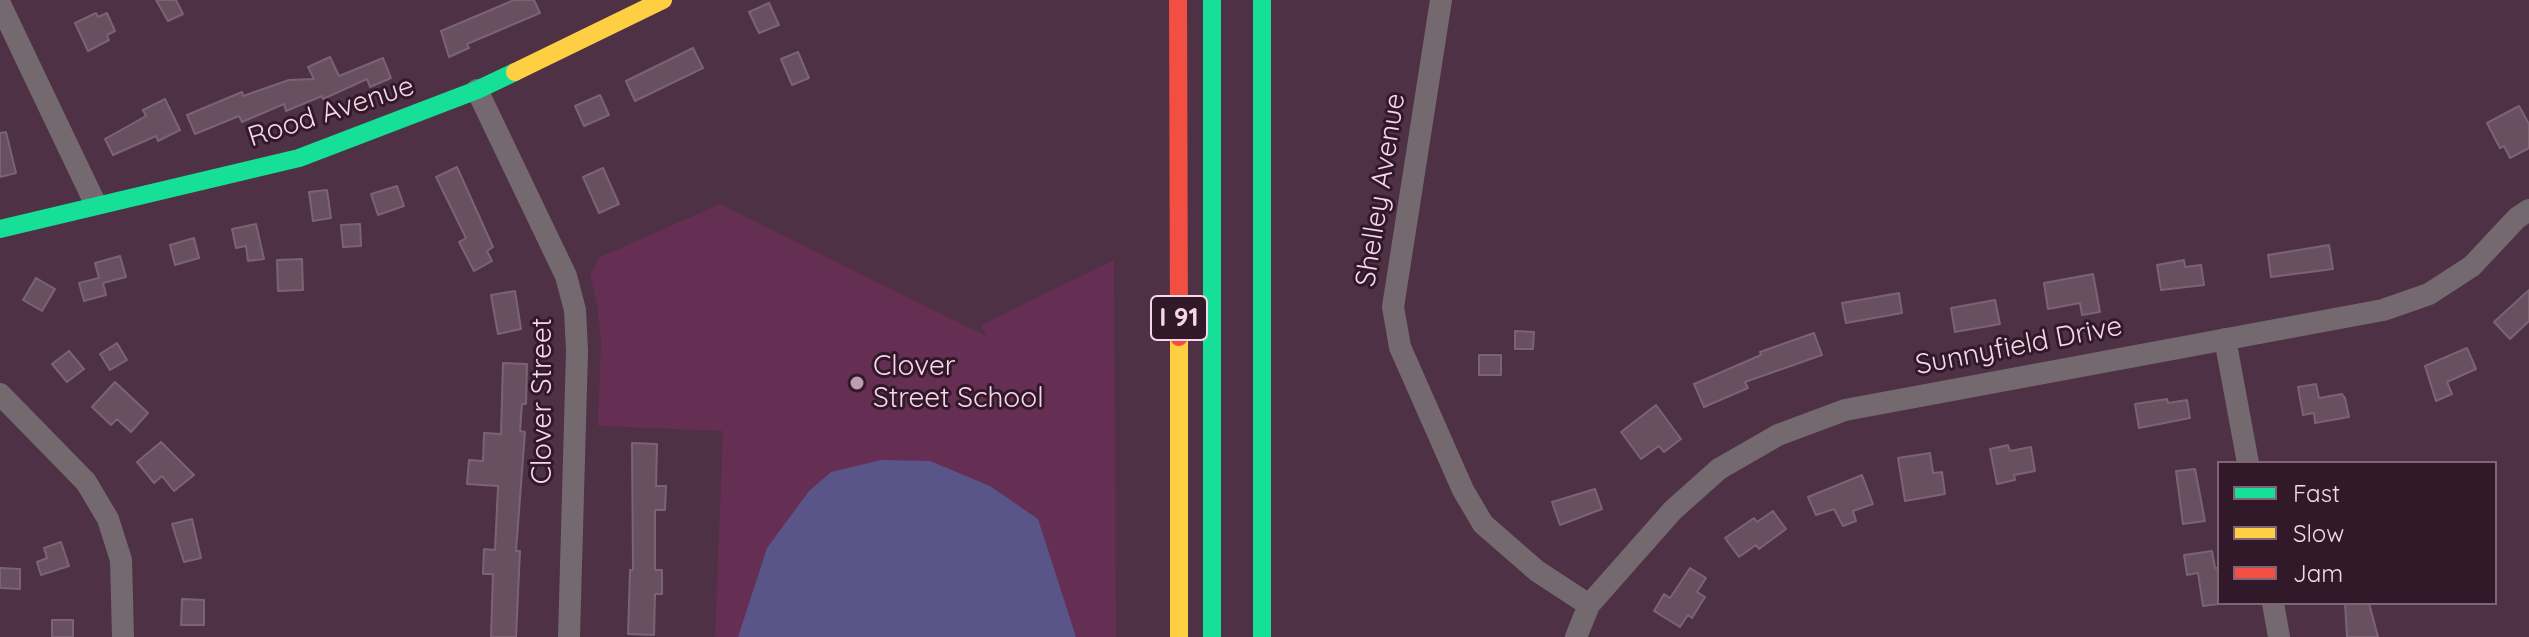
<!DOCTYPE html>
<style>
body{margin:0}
#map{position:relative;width:2529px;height:637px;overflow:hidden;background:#4e3145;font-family:Quicksand,sans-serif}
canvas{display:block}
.legend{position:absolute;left:2217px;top:461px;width:280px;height:144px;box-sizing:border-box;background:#311929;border:2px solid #816576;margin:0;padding:10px 14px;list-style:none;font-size:24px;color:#f8d6ea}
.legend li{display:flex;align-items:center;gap:16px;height:40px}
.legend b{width:40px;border:2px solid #816576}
</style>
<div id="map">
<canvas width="2529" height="637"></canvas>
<ul class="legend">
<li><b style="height:10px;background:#16e098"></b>Fast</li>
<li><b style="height:10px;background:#ffcf43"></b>Slow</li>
<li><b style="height:10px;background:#f24e42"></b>Jam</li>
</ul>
</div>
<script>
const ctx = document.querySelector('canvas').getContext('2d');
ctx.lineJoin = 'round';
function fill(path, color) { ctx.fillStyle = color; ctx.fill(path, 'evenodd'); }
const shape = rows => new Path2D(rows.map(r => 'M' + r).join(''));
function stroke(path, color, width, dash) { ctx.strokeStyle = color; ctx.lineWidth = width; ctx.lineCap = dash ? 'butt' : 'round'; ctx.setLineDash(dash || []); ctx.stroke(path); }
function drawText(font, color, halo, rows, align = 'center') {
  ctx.font = font + ' Quicksand,sans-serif'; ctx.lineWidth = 6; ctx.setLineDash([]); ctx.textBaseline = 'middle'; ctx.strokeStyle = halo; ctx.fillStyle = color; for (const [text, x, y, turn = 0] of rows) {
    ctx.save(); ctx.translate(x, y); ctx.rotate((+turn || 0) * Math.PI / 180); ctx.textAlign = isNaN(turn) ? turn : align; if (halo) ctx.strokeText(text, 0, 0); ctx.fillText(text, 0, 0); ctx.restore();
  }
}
fill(shape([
 [720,204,986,336,981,325,1114,260,1116,637,715,637,723,431,598,426,601,340,597,303,590,275,598,258]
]), '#652e53');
fill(shape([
 [881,460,930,461,990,486,1038,519,1076,637,738,637,767,548,809,491,831,472]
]), '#595588');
const building = shape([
 [156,0,176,0,183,14,168,21,156,0],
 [514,0,534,0,540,13,467,44,469,48,449,57,441,31,514,0],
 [769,3,779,25,759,33,749,12,769,3],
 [96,13,98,17,107,13,115,31,107,35,109,40,88,51,75,23,96,13],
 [693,48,703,68,635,101,626,81,693,48],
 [798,52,809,78,792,85,781,59,798,52],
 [330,57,339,76,383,58,391,78,370,87,367,79,323,99,322,96,286,111,284,104,242,122,239,116,195,134,187,115,242,92,243,96,289,80,314,79,308,67,330,57],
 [600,95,609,115,584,126,575,106,600,95],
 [165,99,180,130,158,141,156,136,113,155,105,139,146,116,143,110,165,99],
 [2519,106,2529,124,2529,148,2510,158,2504,146,2500,148,2487,123,2519,106],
 [6,132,16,173,0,177,0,133,6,132],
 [457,167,493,247,487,251,492,261,474,271,459,242,466,238,436,177,457,167],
 [603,168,619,204,599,213,583,177,603,168],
 [397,186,404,206,378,215,371,194,397,186],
 [327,190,331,218,313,221,309,192,327,190],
 [256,224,264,259,248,261,246,246,236,248,232,229,256,224],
 [360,224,361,246,343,247,341,225,360,224],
 [194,238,199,258,175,265,170,245,194,238],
 [2329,245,2333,269,2271,277,2268,255,2329,245],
 [120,256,126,277,103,283,106,295,84,301,79,283,99,278,95,263,120,256],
 [302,259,303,290,278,291,277,260,302,259],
 [2184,260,2185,267,2201,265,2204,285,2161,290,2157,265,2184,260],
 [2093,274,2100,312,2082,315,2080,303,2048,309,2044,283,2093,274],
 [36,278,55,289,42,311,23,300,36,278],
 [2529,290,2529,321,2510,339,2494,322,2529,290],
 [515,291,521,329,498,334,491,295,515,291],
 [1899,293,1902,313,1846,323,1842,303,1899,293],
 [1995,300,2000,324,1955,332,1951,308,1995,300],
 [1515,331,1534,332,1533,349,1515,349,1515,331],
 [1814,333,1822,355,1745,382,1748,388,1704,407,1694,384,1761,355,1760,352,1814,333],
 [117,343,127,360,110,370,100,354,117,343],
 [2467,348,2476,369,2447,382,2452,394,2436,401,2425,366,2467,348],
 [69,351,84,369,67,382,52,364,69,351],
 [1479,355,1501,355,1501,375,1479,375,1479,355],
 [503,363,527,364,526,404,522,404,520,431,525,432,516,551,520,551,516,637,491,637,493,574,483,574,484,549,495,550,498,486,467,484,469,460,483,461,484,433,501,434,503,363],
 [115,382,148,413,131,432,117,419,111,425,92,407,115,382],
 [2316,384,2319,398,2342,394,2345,398,2349,417,2315,423,2314,413,2303,415,2298,387,2316,384],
 [2167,399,2168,403,2187,400,2190,418,2139,428,2135,404,2167,399],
 [1656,405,1681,439,1664,452,1659,446,1641,459,1621,432,1656,405],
 [161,442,194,475,174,491,162,476,154,483,137,462,161,442],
 [632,443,657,444,656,486,666,486,665,510,655,510,655,570,662,570,662,594,655,594,654,635,628,634,630,570,633,570,632,443],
 [2008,445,2010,451,2031,447,2035,471,2014,475,2015,480,1997,484,1990,449,2008,445],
 [1930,453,1933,473,1942,472,1945,494,1905,501,1898,458,1930,453],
 [2195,469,2205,521,2183,524,2176,471,2195,469],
 [1862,475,1873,504,1853,511,1856,521,1843,526,1834,509,1816,515,1808,497,1862,475],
 [1595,489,1602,509,1560,525,1552,502,1595,489],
 [1773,511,1786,529,1759,549,1756,545,1739,557,1725,538,1754,518,1757,522,1773,511],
 [192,519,201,558,184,562,172,524,192,519],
 [61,542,69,566,41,575,37,562,47,558,44,548,61,542],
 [2212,551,2215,568,2219,568,2219,604,2203,606,2198,573,2187,575,2184,555,2212,551],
 [0,568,20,569,20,589,0,588,0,568],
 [1690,568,1706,578,1697,592,1705,597,1692,618,1688,615,1680,627,1654,611,1664,594,1670,598,1690,568],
 [182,599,204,600,204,625,181,625,182,599],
 [2345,603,2369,603,2378,637,2347,637,2345,603],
 [52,620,73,620,73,637,52,637,52,620]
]);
fill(building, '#685060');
stroke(building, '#7c6373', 2);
stroke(shape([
 [1441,0,1393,307,1400,347,1463,490,1483,524,1537,571,1589,605],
 [0,4,95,203],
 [477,90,566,276,575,310,577,351,569,637],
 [2225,339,2248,463],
 [0,394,86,482,108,519,121,560,123,637],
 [2273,603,2279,637],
 [1576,637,1589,605,1673,510,1719,469,1778,435,1845,410,2383,310,2429,294,2472,266,2517,218,2529,210]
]), '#756970', 22);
stroke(shape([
 [1212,0,1212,637],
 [1262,0,1262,637],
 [0,229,299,158,477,90,515,72]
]), '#16e098', 18);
stroke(shape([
 [515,72,663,0],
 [1179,337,1179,637]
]), '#ffcf43', 18);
stroke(shape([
 [1178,0,1179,337]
]), '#f24e42', 18);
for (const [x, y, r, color] of [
 [857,383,8,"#bc9cb0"]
]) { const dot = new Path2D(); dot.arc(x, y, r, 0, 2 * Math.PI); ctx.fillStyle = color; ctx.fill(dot); stroke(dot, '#311929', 3); }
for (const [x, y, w] of [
 [1179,318,56]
]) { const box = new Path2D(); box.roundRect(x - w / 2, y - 22, w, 44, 6); ctx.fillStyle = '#311929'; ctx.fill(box); stroke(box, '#f8d6ea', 2); }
drawText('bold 26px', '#f8d6ea', null, [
 ["I 91",1179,318]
]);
drawText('28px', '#f8d6ea', '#311929', [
 ["Rood Avenue",331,112,-18],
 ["Shelley Avenue",1381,190,-81],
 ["Sunnyfield Drive",2019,346,-11],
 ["Clover Street",543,401,-90]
]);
drawText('28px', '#f8d6ea', '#311929', [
 ["Clover",873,367],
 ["Street School",873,399]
], 'left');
</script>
